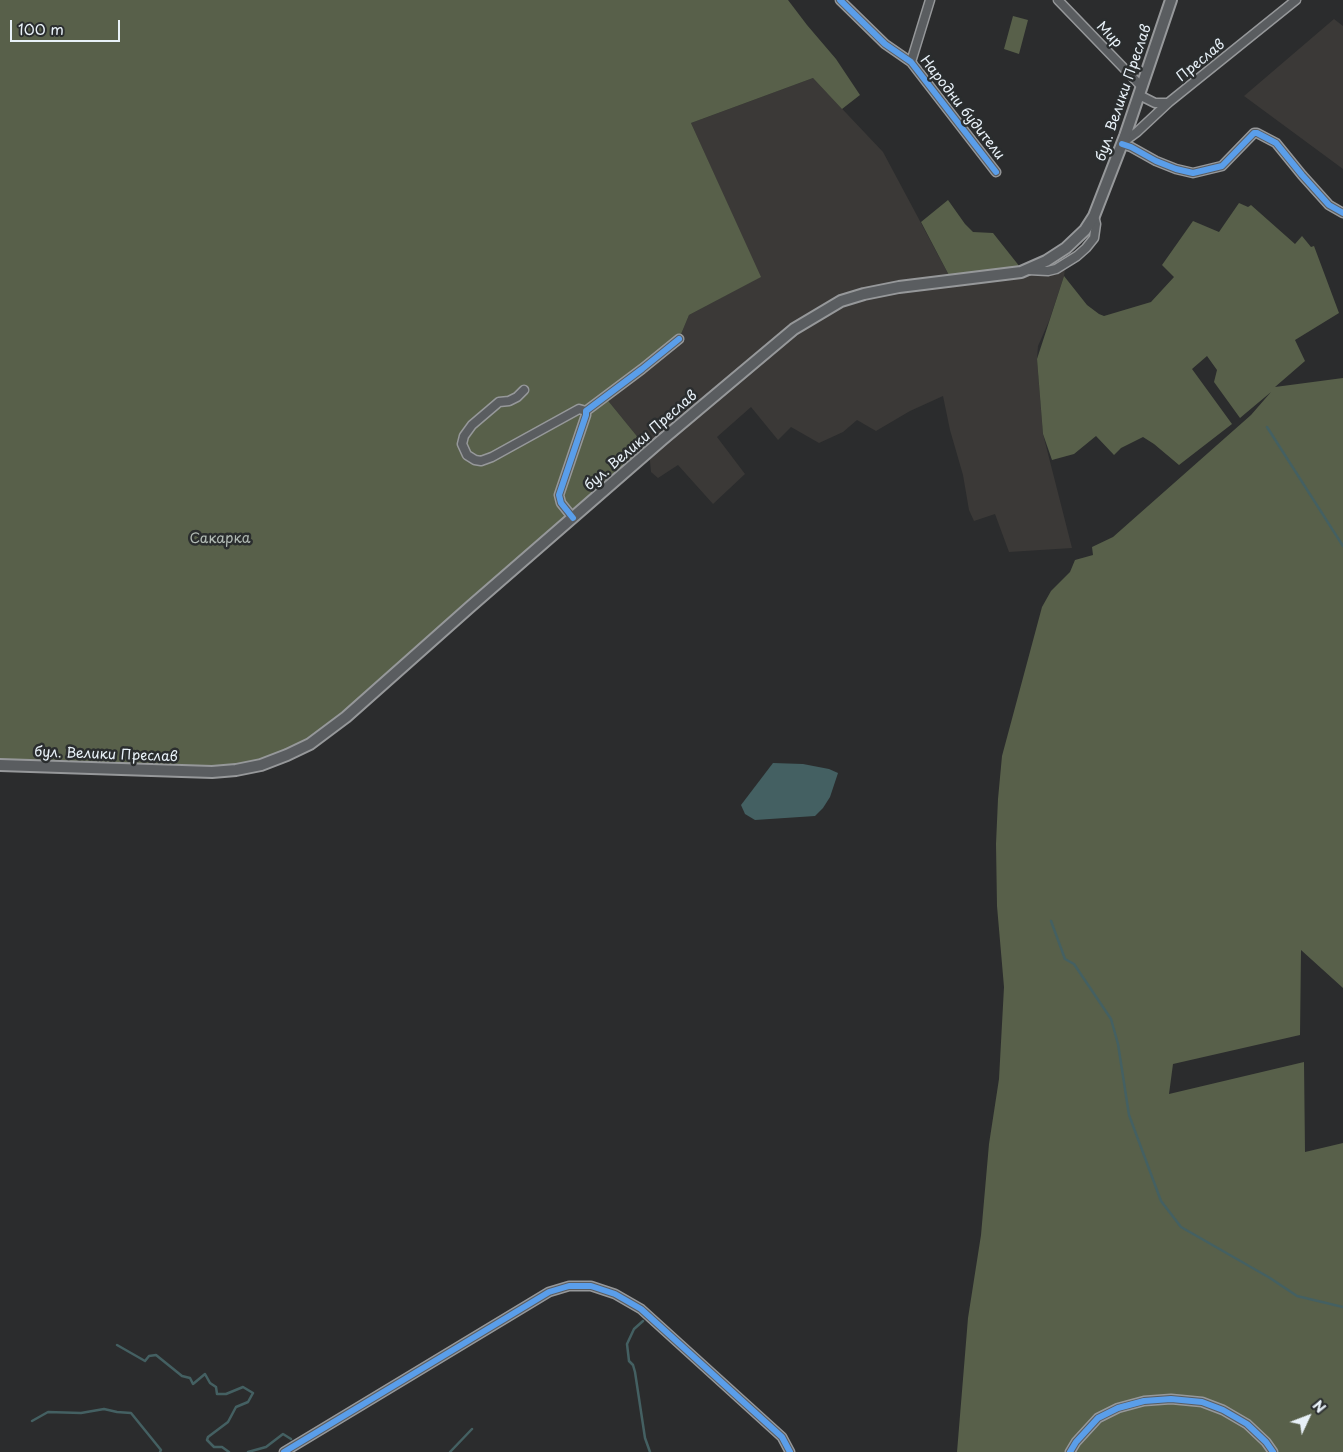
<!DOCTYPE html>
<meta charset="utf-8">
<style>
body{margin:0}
#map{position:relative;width:1343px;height:1452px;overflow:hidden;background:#2b2c2d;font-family:"Playpen Sans",sans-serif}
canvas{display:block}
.north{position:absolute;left:1283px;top:1392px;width:50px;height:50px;-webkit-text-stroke:4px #2a2d2e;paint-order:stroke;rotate:47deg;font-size:14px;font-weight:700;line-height:20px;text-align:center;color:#e8f1f8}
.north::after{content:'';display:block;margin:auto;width:18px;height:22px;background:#e8f1f8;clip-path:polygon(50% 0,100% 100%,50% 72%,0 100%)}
.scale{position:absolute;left:10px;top:20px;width:110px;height:22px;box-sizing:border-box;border:2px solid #e8f1f8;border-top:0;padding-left:6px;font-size:15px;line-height:18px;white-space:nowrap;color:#e8f1f8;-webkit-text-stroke:4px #2a2d2e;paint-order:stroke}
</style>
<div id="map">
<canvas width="1343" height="1452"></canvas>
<div class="north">N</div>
<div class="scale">100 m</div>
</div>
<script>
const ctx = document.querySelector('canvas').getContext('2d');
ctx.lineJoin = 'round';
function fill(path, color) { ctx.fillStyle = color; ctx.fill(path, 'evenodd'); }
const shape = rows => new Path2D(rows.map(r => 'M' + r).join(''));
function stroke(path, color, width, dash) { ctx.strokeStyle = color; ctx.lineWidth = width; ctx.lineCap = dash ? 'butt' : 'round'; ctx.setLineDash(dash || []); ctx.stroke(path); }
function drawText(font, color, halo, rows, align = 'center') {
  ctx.font = font + ' "Playpen Sans",sans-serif'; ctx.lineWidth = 5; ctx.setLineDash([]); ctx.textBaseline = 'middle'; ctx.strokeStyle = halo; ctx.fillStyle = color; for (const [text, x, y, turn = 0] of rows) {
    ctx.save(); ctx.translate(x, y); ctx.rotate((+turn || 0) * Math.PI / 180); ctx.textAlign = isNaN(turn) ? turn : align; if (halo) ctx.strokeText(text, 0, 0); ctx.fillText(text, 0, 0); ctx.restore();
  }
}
fill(shape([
 [1334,19,1343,26,1343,169,1244,96],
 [813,78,883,152,952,281,1039,271,1066,263,1064,276,1049,321,1038,346,1037,359,1043,434,1072,548,1009,552,995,514,974,521,969,510,963,475,950,430,943,396,910,411,876,431,857,420,843,432,819,443,791,427,778,440,751,407,717,437,745,474,713,504,678,465,658,478,651,472,649,451,605,397,679,339,689,315,760,277,691,123]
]), '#3b3937');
fill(shape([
 [0,0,788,0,807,25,836,59,860,95,842,109,813,78,691,123,761,277,689,315,679,339,605,397,649,451,310,744,236,770,0,765],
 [1013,16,1028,20,1019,54,1004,49],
 [948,200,965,224,973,232,993,233,1020,267,952,281,921,222],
 [1239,203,1248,207,1251,205,1295,244,1302,236,1311,247,1314,246,1339,313,1295,340,1305,361,1275,387,1343,378,1343,988,1301,950,1300,1035,1173,1064,1169,1094,1304,1062,1305,1152,1343,1143,1343,1452,957,1452,968,1318,981,1235,989,1144,999,1079,1004,987,997,906,996,844,998,799,1002,756,1042,607,1051,591,1070,572,1075,560,1093,555,1092,547,1113,537,1251,415,1271,392,1240,418,1214,382,1217,370,1207,356,1192,369,1232,424,1179,465,1154,444,1143,437,1121,448,1114,455,1096,436,1074,454,1052,460,1043,434,1037,359,1064,276,1087,305,1099,314,1104,316,1151,302,1174,277,1162,265,1193,221,1219,232]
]), '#58604a');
fill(shape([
 [773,763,803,764,829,769,838,773,830,797,823,808,815,816,755,820,745,814,741,805]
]), '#446062');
stroke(shape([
 [1267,427,1343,546],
 [1051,921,1065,959,1074,964,1111,1019,1118,1044,1129,1115,1161,1201,1181,1227,1270,1278,1297,1296,1343,1307],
 [643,1321,634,1329,627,1344,629,1361,633,1365,635,1372,645,1438,650,1452],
 [117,1345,145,1361,149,1356,156,1355,182,1376,190,1378,193,1384,205,1374,210,1383,216,1387,217,1394,226,1394,243,1387,253,1393,248,1402,236,1407,228,1422,208,1437,207,1440,214,1447,222,1447,229,1452],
 [32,1421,48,1412,81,1413,104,1409,117,1412,131,1413,161,1450,160,1452],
 [248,1452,266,1447,283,1434,291,1439],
 [450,1452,472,1429]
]), '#446062', 2.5);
const street = shape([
 [840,0,885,44,911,62,996,172],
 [1058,0,1142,87],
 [911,62,930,0],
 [1139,95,1155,103,1168,103],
 [1122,143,1137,132,1168,103,1296,0],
 [1122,144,1131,147,1156,161,1176,169,1193,173,1222,166,1254,133,1257,133,1276,143,1302,175,1329,205,1343,213],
 [1028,270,1048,271,1056,269,1077,256,1086,248,1094,238,1096,224,1094,216],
 [524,390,517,397,509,401,499,402,472,425,464,436,462,444,467,455,475,460,481,461,492,457,579,409,586,411],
 [573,518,561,503,559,495,586,415,586,411,642,369,679,339],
 [284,1452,549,1292,569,1286,591,1286,615,1294,641,1309,782,1437,790,1452],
 [1070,1452,1076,1442,1098,1418,1118,1408,1144,1401,1171,1399,1202,1402,1223,1410,1247,1424,1266,1442,1273,1452]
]);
const secondary = shape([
 [0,765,212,772,236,770,261,765,287,755,310,744,346,717,471,606,663,439,794,329,841,301,864,294,899,287,1021,272,1046,261,1066,248,1085,230,1094,216,1125,136,1171,0]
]);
stroke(street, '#96989a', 11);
stroke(secondary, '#96989a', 14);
stroke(street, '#5a5d60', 8);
stroke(secondary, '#5a5d60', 10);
stroke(shape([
 [840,0,885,44,911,62,996,172],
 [1122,144,1131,147,1156,161,1176,169,1193,173,1222,166,1254,133,1257,133,1276,143,1302,175,1329,205,1343,213],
 [573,518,561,503,559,495,586,415,586,411,642,369,679,339],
 [284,1452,549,1292,569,1286,591,1286,615,1294,641,1309,782,1437,790,1452],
 [1070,1452,1076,1442,1098,1418,1118,1408,1144,1401,1171,1399,1202,1402,1223,1410,1247,1424,1266,1442,1273,1452]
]), '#5a9eea', 6);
drawText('14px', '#e8f1f8', '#2a2d2e', [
 ["Мир",1109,35,46],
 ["Преслав",1201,61,-39],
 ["бул. Велики Преслав",1124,93,-71],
 ["Народни будители",962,108,52],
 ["бул. Велики Преслав",641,441,-41],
 ["бул. Велики Преслав",106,755,2]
]);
drawText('14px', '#b1bab4', '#2a2d2e', [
 ["Сакарка",220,539]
]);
</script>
